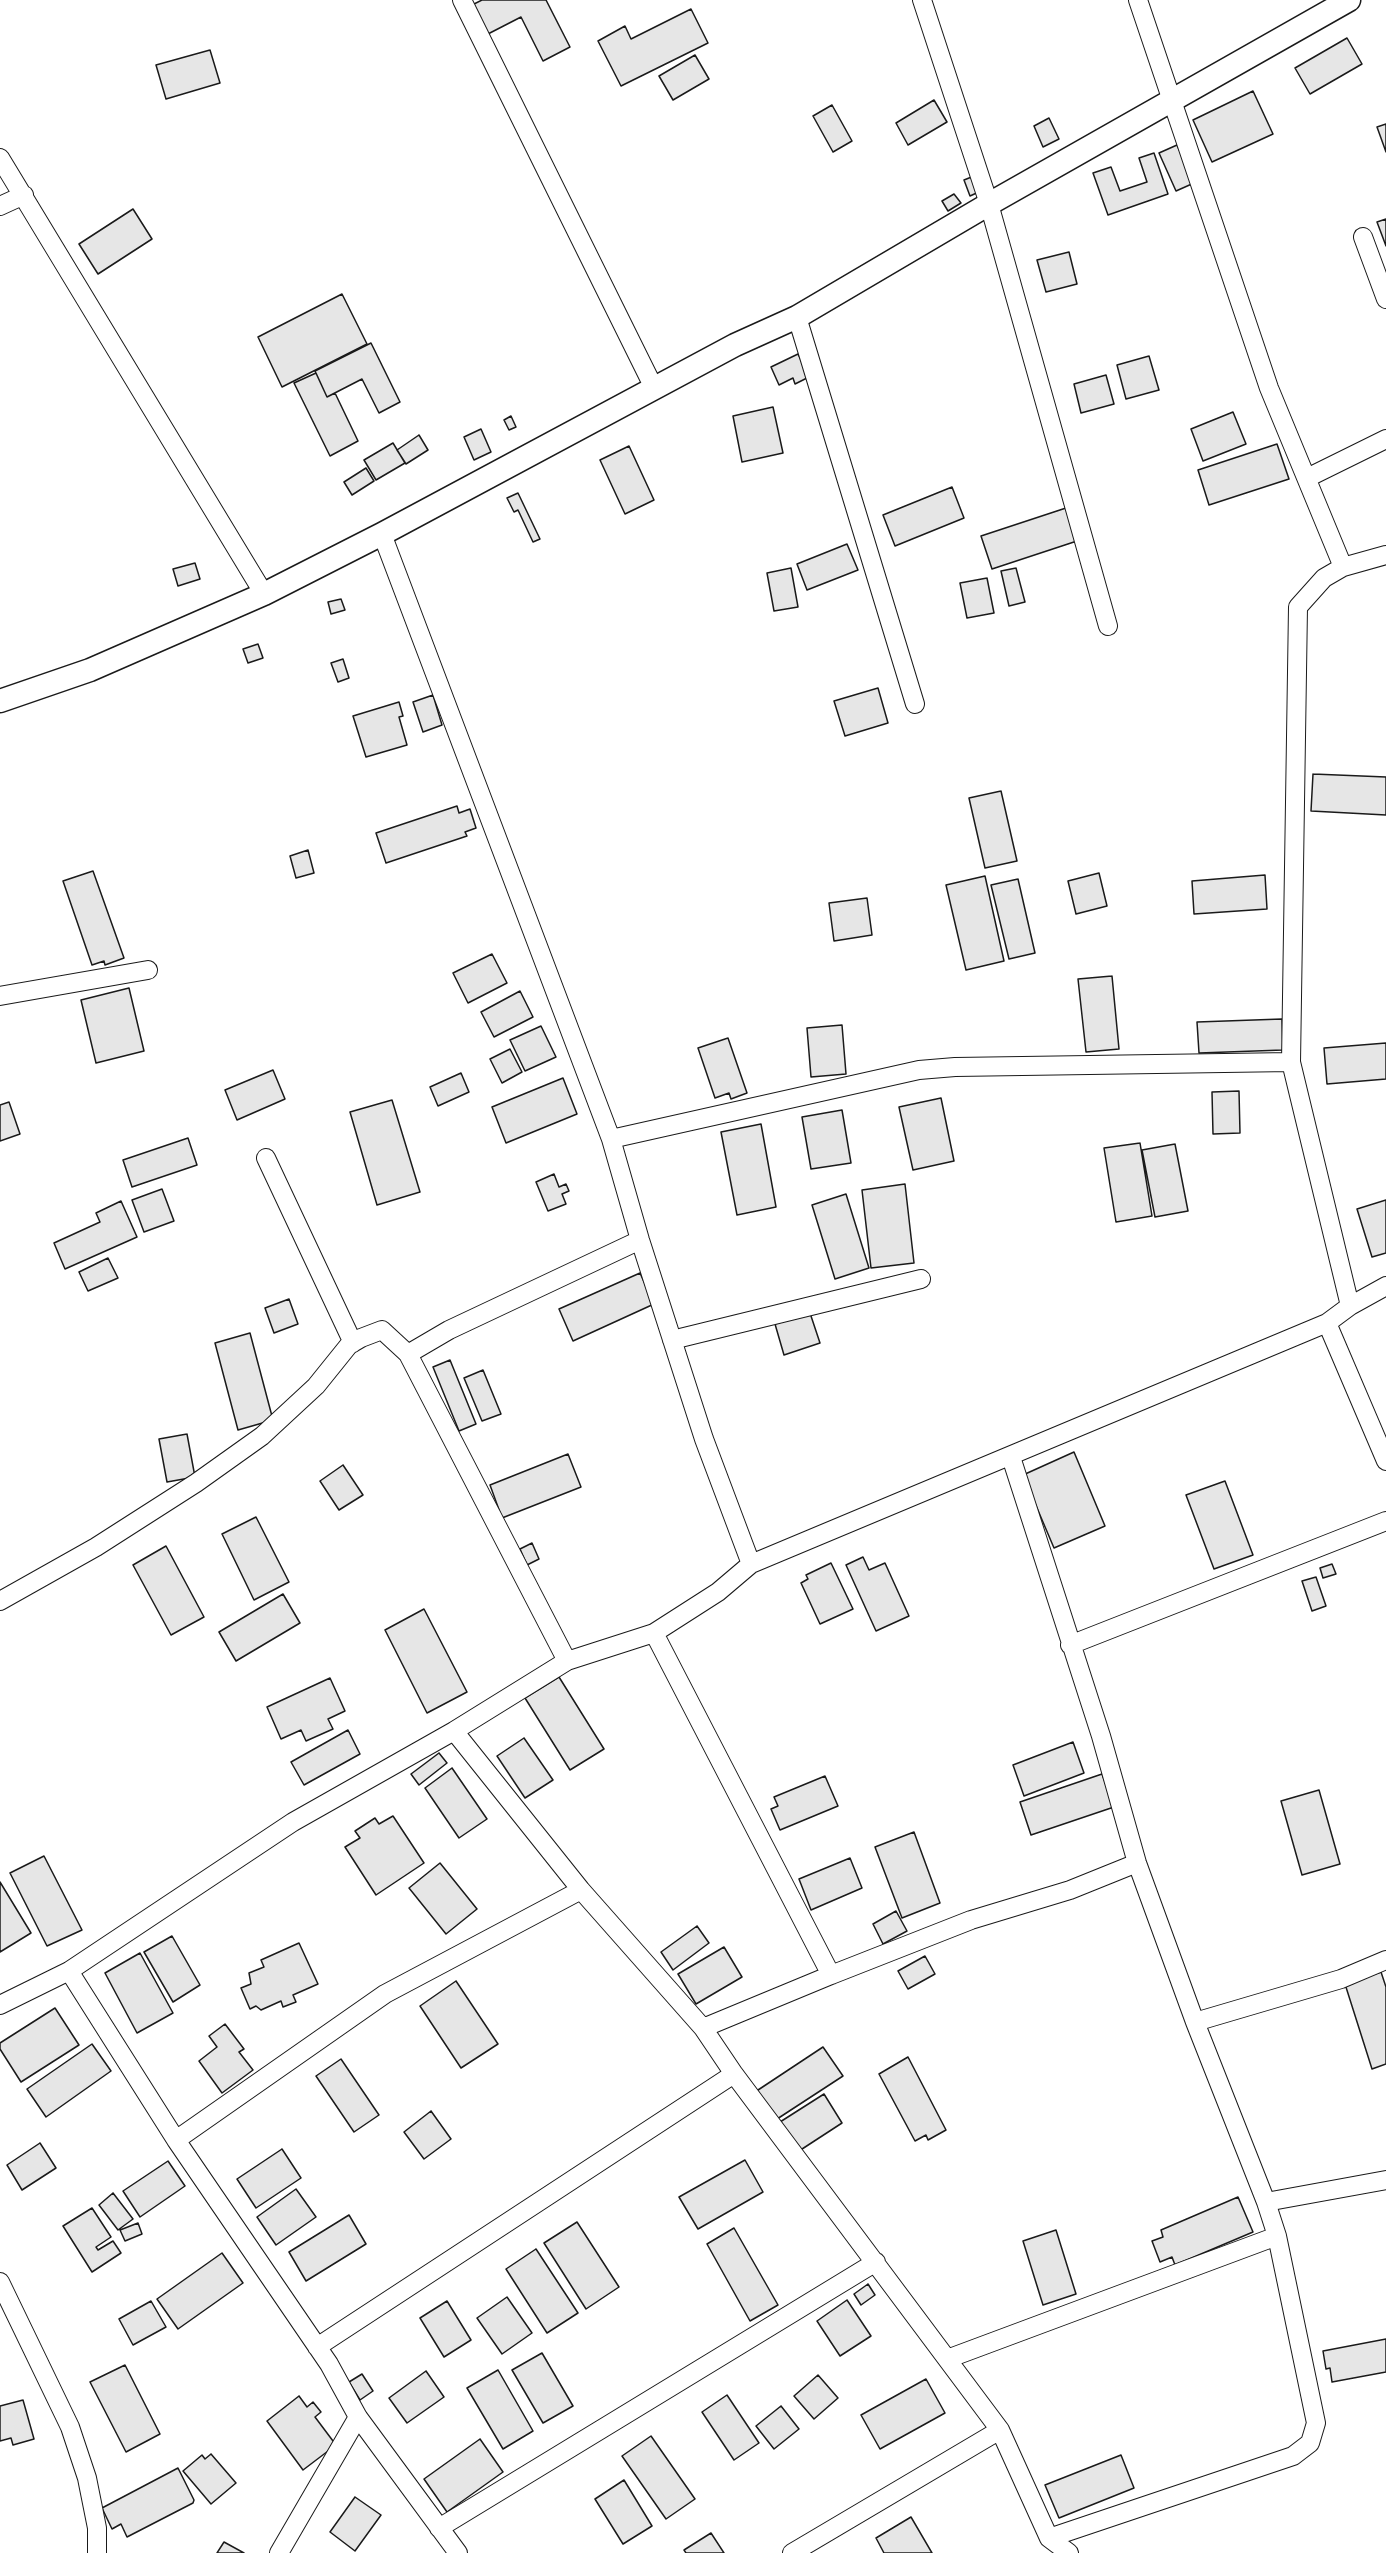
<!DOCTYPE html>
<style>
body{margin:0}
canvas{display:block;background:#fff}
</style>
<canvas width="1386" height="2553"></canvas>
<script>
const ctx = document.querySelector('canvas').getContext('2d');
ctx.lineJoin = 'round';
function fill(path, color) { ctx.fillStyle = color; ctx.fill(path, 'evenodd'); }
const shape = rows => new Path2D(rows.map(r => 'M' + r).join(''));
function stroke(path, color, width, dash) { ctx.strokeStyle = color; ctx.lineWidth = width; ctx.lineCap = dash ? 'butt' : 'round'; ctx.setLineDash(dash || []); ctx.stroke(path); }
const building = shape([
 [482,0,546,0,570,47,543,61,521,17,486,35,472,5,482,0],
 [691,9,708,43,621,86,598,41,625,26,631,39,691,9],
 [1347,38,1362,64,1310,94,1295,68,1347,38],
 [210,50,220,83,166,99,156,65,210,50],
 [695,55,709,79,673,100,659,76,695,55],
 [1253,91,1273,134,1212,162,1193,120,1253,91],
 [934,100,947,122,908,145,896,123,934,100],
 [832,105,852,141,833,152,813,116,832,105],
 [1049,118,1059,139,1043,147,1034,126,1049,118],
 [1386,124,1386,152,1377,127,1386,124],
 [1177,145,1194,183,1176,191,1159,153,1177,145],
 [1154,153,1168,194,1108,215,1093,173,1111,167,1120,191,1147,182,1139,158,1154,153],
 [974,176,981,191,970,196,964,180,974,176],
 [954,194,961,203,948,211,942,201,954,194],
 [133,209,152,239,98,274,79,244,133,209],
 [1386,219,1386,246,1377,222,1386,219],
 [1069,252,1077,284,1046,292,1037,260,1069,252],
 [342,294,367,344,282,387,258,337,342,294],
 [371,343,400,402,379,413,362,379,327,397,315,371,371,343],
 [798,354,809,377,795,384,793,378,779,385,771,367,798,354],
 [1149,356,1159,390,1126,399,1117,365,1149,356],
 [316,373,327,397,335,393,358,441,330,456,294,383,316,373],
 [1106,375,1114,404,1081,413,1074,384,1106,375],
 [773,407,783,453,742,462,733,416,773,407],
 [1233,412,1246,444,1203,461,1191,429,1233,412],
 [511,416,516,427,509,430,504,420,511,416],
 [481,429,491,452,474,460,464,437,481,429],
 [419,435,428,450,406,464,397,450,419,435],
 [393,443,405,463,376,480,364,460,393,443],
 [1277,444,1289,479,1209,505,1198,470,1277,444],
 [629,446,654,500,625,514,600,460,629,446],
 [366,468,374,481,352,495,344,482,366,468],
 [952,487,964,518,895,546,883,515,952,487],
 [518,493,540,539,533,542,518,510,514,512,507,498,518,493],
 [1069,507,1080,540,992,569,981,536,1069,507],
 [847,544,858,570,807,590,797,564,847,544],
 [195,563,200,579,178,586,173,569,195,563],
 [791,568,798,607,774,611,767,573,791,568],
 [1016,568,1025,602,1009,606,1001,571,1016,568],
 [987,578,994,613,967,618,960,583,987,578],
 [341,599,345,610,331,614,328,602,341,599],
 [258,644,263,658,248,663,243,649,258,644],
 [343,659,349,678,338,682,331,663,343,659],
 [878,688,888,723,845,736,834,701,878,688],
 [433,695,442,725,423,732,413,702,433,695],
 [399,702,403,716,399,717,407,745,366,757,353,716,399,702],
 [1313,774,1386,777,1386,815,1311,811,1313,774],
 [1001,791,1017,861,985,868,969,798,1001,791],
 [457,806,459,813,470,809,476,828,465,832,467,836,386,863,376,833,457,806],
 [308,850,314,873,296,878,290,856,308,850],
 [93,871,124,958,105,965,104,961,92,965,63,881,93,871],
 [1099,873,1107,906,1076,914,1068,881,1099,873],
 [1265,875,1267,909,1194,914,1192,881,1265,875],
 [985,876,1004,961,966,970,946,885,985,876],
 [1018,879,1035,953,1009,959,991,885,1018,879],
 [867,898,872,935,834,941,829,903,867,898],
 [492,954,507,983,468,1003,453,973,492,954],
 [1112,976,1119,1049,1086,1052,1078,979,1112,976],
 [129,988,144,1051,96,1063,81,1000,129,988],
 [520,991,533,1017,494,1037,481,1012,520,991],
 [1282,1019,1283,1050,1199,1053,1197,1022,1282,1019],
 [842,1025,846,1074,811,1077,807,1028,842,1025],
 [541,1026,556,1057,525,1071,510,1040,541,1026],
 [728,1038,747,1093,731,1099,729,1093,715,1098,698,1048,728,1038],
 [1386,1043,1386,1079,1327,1084,1324,1048,1386,1043],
 [510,1049,522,1072,502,1083,490,1059,510,1049],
 [273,1070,285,1099,237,1120,225,1090,273,1070],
 [461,1073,469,1092,438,1106,430,1087,461,1073],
 [563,1078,577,1114,506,1143,492,1107,563,1078],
 [1239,1091,1240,1133,1213,1134,1212,1092,1239,1091],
 [941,1098,954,1161,913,1170,899,1107,941,1098],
 [392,1100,420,1192,377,1205,350,1112,392,1100],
 [9,1102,20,1134,0,1141,0,1105,9,1102],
 [842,1110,851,1163,811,1169,802,1117,842,1110],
 [761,1124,776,1207,737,1215,721,1132,761,1124],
 [188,1138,197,1165,132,1187,123,1160,188,1138],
 [1140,1143,1152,1216,1116,1222,1104,1148,1140,1143],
 [1175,1144,1188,1211,1155,1217,1142,1150,1175,1144],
 [554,1174,559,1187,566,1184,569,1191,562,1194,566,1204,548,1211,536,1182,554,1174],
 [905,1184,914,1263,871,1268,862,1190,905,1184],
 [162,1189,174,1221,144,1232,132,1200,162,1189],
 [846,1194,869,1268,835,1279,812,1205,846,1194],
 [1386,1200,1386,1253,1372,1257,1357,1209,1386,1200],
 [121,1201,137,1237,65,1269,54,1243,100,1222,96,1213,121,1201],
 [108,1258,118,1278,88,1291,79,1272,108,1258],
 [640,1273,654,1304,573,1341,559,1309,640,1273],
 [289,1299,298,1324,274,1333,265,1308,289,1299],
 [810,1313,820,1343,784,1355,775,1324,810,1313],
 [250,1333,273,1420,238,1430,215,1343,250,1333],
 [450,1360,476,1424,459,1431,433,1367,450,1360],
 [483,1370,501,1414,482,1421,464,1378,483,1370],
 [187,1434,195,1477,167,1482,159,1439,187,1434],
 [1074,1452,1105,1526,1054,1548,1023,1475,1074,1452],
 [568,1454,581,1487,502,1518,490,1485,568,1454],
 [343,1465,363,1495,339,1510,320,1481,343,1465],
 [1225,1481,1253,1555,1214,1569,1186,1495,1225,1481],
 [256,1517,289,1582,254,1600,222,1534,256,1517],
 [532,1543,539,1559,527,1565,520,1549,532,1543],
 [166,1546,204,1617,171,1635,133,1565,166,1546],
 [863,1557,869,1570,885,1563,909,1616,876,1631,846,1565,863,1557],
 [831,1563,853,1609,820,1624,801,1583,808,1579,806,1575,831,1563],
 [1332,1564,1336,1574,1323,1578,1320,1568,1332,1564],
 [1316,1577,1326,1606,1312,1611,1302,1581,1316,1577],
 [283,1594,300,1623,236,1661,219,1632,283,1594],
 [424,1609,467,1692,427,1713,385,1630,424,1609],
 [559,1677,604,1749,570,1770,525,1698,559,1677],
 [330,1678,345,1711,328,1719,333,1729,306,1741,301,1730,281,1739,267,1707,330,1678],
 [348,1730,360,1754,304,1785,291,1762,348,1730],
 [524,1738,553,1780,525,1798,497,1756,524,1738],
 [1073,1742,1084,1773,1024,1796,1013,1765,1073,1742],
 [439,1753,447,1763,419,1785,411,1774,439,1753],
 [452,1768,487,1819,459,1838,425,1788,452,1768],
 [1102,1774,1114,1807,1031,1835,1020,1802,1102,1774],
 [825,1776,838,1806,780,1830,771,1809,778,1806,774,1797,825,1776],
 [1319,1790,1340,1864,1302,1875,1281,1801,1319,1790],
 [393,1816,424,1863,376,1895,345,1847,360,1838,355,1831,375,1818,379,1824,393,1816],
 [914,1832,940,1903,902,1918,875,1847,914,1832],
 [44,1856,82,1930,47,1946,10,1873,44,1856],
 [850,1858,862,1888,811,1910,799,1879,850,1858],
 [440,1863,477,1909,446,1934,409,1888,440,1863],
 [0,1882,31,1933,0,1952,0,1882],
 [896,1911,907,1931,883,1944,873,1924,896,1911],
 [697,1926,709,1943,673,1970,661,1952,697,1926],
 [172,1936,200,1985,173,2002,144,1952,172,1936],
 [299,1943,318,1984,293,1995,296,2002,283,2007,281,2001,261,2010,256,2006,250,2009,241,1988,251,1984,249,1973,264,1967,261,1960,299,1943],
 [724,1947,742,1977,696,2004,678,1974,724,1947],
 [140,1953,173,2013,137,2033,105,1973,140,1953],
 [925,1956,935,1974,908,1989,898,1971,925,1956],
 [1381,1972,1386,1987,1386,2064,1372,2069,1345,1984,1381,1972],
 [456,1981,498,2044,461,2068,420,2006,456,1981],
 [55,2008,79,2045,21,2082,0,2049,0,2043,55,2008],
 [225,2024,244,2049,239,2052,253,2070,222,2093,199,2061,217,2047,209,2036,225,2024],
 [92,2044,111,2071,46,2117,27,2089,92,2044],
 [823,2047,843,2076,774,2121,755,2092,823,2047],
 [908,2057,946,2130,928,2140,926,2135,915,2141,879,2074,908,2057],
 [341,2059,379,2115,354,2132,316,2076,341,2059],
 [824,2094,842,2123,799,2151,780,2122,824,2094],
 [431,2111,451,2139,424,2159,404,2132,431,2111],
 [40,2143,56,2168,22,2190,7,2165,40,2143],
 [282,2149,301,2178,256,2208,237,2179,282,2149],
 [745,2160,763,2192,698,2229,679,2197,745,2160],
 [168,2161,185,2186,140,2217,123,2191,168,2161],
 [296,2189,316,2217,276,2245,257,2217,296,2189],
 [113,2193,133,2219,118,2230,99,2205,113,2193],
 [1238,2197,1253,2232,1175,2265,1172,2257,1160,2262,1152,2241,1163,2237,1161,2230,1238,2197],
 [92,2208,111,2237,96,2247,98,2250,113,2241,121,2253,92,2272,63,2226,92,2208],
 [349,2215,366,2244,306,2281,289,2252,349,2215],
 [577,2222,619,2287,586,2309,544,2243,577,2222],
 [138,2223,142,2234,125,2241,120,2230,138,2223],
 [734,2228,778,2305,750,2321,707,2244,734,2228],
 [1056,2230,1076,2294,1043,2305,1023,2241,1056,2230],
 [536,2249,578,2313,547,2333,506,2269,536,2249],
 [222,2253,243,2283,178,2329,157,2299,222,2253],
 [868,2284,875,2295,861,2305,854,2294,868,2284],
 [507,2297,532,2333,502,2354,477,2318,507,2297],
 [847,2300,871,2336,840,2356,817,2321,847,2300],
 [151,2301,166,2327,133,2345,119,2319,151,2301],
 [447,2301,471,2340,444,2357,420,2318,447,2301],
 [1386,2339,1386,2372,1332,2382,1330,2368,1326,2369,1323,2351,1386,2339],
 [542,2353,573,2406,543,2423,512,2370,542,2353],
 [125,2365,160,2434,126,2452,90,2382,125,2365],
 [498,2370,533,2431,503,2449,467,2388,498,2370],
 [426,2371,444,2397,407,2423,389,2398,426,2371],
 [362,2374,373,2391,360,2400,349,2382,362,2374],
 [818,2375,838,2398,814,2419,794,2396,818,2375],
 [926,2379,945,2413,880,2449,861,2415,926,2379],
 [727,2395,759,2443,734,2460,702,2412,727,2395],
 [299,2396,307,2407,313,2402,321,2412,315,2417,336,2445,303,2470,267,2421,299,2396],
 [23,2400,34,2439,13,2445,11,2438,0,2441,0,2406,23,2400],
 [781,2406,799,2429,774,2449,756,2426,781,2406],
 [651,2436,695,2499,666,2519,622,2456,651,2436],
 [480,2439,503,2472,447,2512,424,2479,480,2439],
 [211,2454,236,2483,211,2504,183,2471,202,2455,205,2459,211,2454],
 [1121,2455,1134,2488,1059,2518,1045,2485,1121,2455],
 [178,2468,194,2500,193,2503,127,2537,121,2524,112,2529,102,2508,178,2468],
 [624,2480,652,2526,623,2544,595,2499,624,2480],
 [355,2497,381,2515,355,2551,330,2532,355,2497],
 [911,2517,932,2553,884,2553,876,2538,911,2517],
 [711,2533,724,2553,686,2553,684,2550,711,2533],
 [224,2542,244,2553,217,2553,224,2542]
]);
fill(building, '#e6e6e6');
stroke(building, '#1a1a1a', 1.5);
const minor = shape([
 [462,0,654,388],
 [922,0,989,204,1108,626],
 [1138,0,1269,388,1343,567],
 [0,158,264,594],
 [0,206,24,195],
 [1363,237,1386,299],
 [797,317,915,704],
 [1307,478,1386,439],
 [382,534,611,1139,640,1240,704,1439,751,1564],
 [0,996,148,970],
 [611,1139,919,1070,955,1067,1291,1062],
 [266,1158,353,1343],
 [1350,1306,1291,1062,1298,607,1324,578,1343,567,1386,555],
 [1327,1323,1386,1461],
 [672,1340,921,1279],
 [408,1354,567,1661],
 [1011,1457,1101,1736,1137,1863,1195,2022,1266,2202,1277,2236,1316,2423,1310,2443,1293,2456,1049,2538],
 [0,1601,96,1547,196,1483,262,1436,316,1386,349,1345,361,1338,382,1330,408,1354,449,1330,640,1240],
 [654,1633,831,1975,703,2028],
 [1070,1645,1386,1521],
 [454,1731,581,1890,703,2028,734,2074,1000,2430,1049,2538,1069,2553],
 [69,1971,176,2140,329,2364,358,2417,458,2553],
 [831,1975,971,1920,1070,1890,1137,1863],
 [0,2005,69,1971,293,1822,454,1731,567,1661,654,1633,718,1592,751,1564,1327,1323,1350,1306,1386,1286],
 [1195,2022,1341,1979,1386,1960],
 [176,2140,385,1994,581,1890],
 [1266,2202,1386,2180],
 [0,2282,70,2427,87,2478,97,2528,97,2553],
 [317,2347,734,2074],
 [947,2359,1277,2236],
 [439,2528,876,2262],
 [279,2553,358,2417],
 [792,2553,1000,2430]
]);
const tertiary = shape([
 [0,701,90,670,264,594,382,534,735,345,797,317,989,204,1349,0]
]);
stroke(minor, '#1a1a1a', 20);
stroke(tertiary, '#1a1a1a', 25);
stroke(minor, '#fff', 18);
stroke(tertiary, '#fff', 22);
</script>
